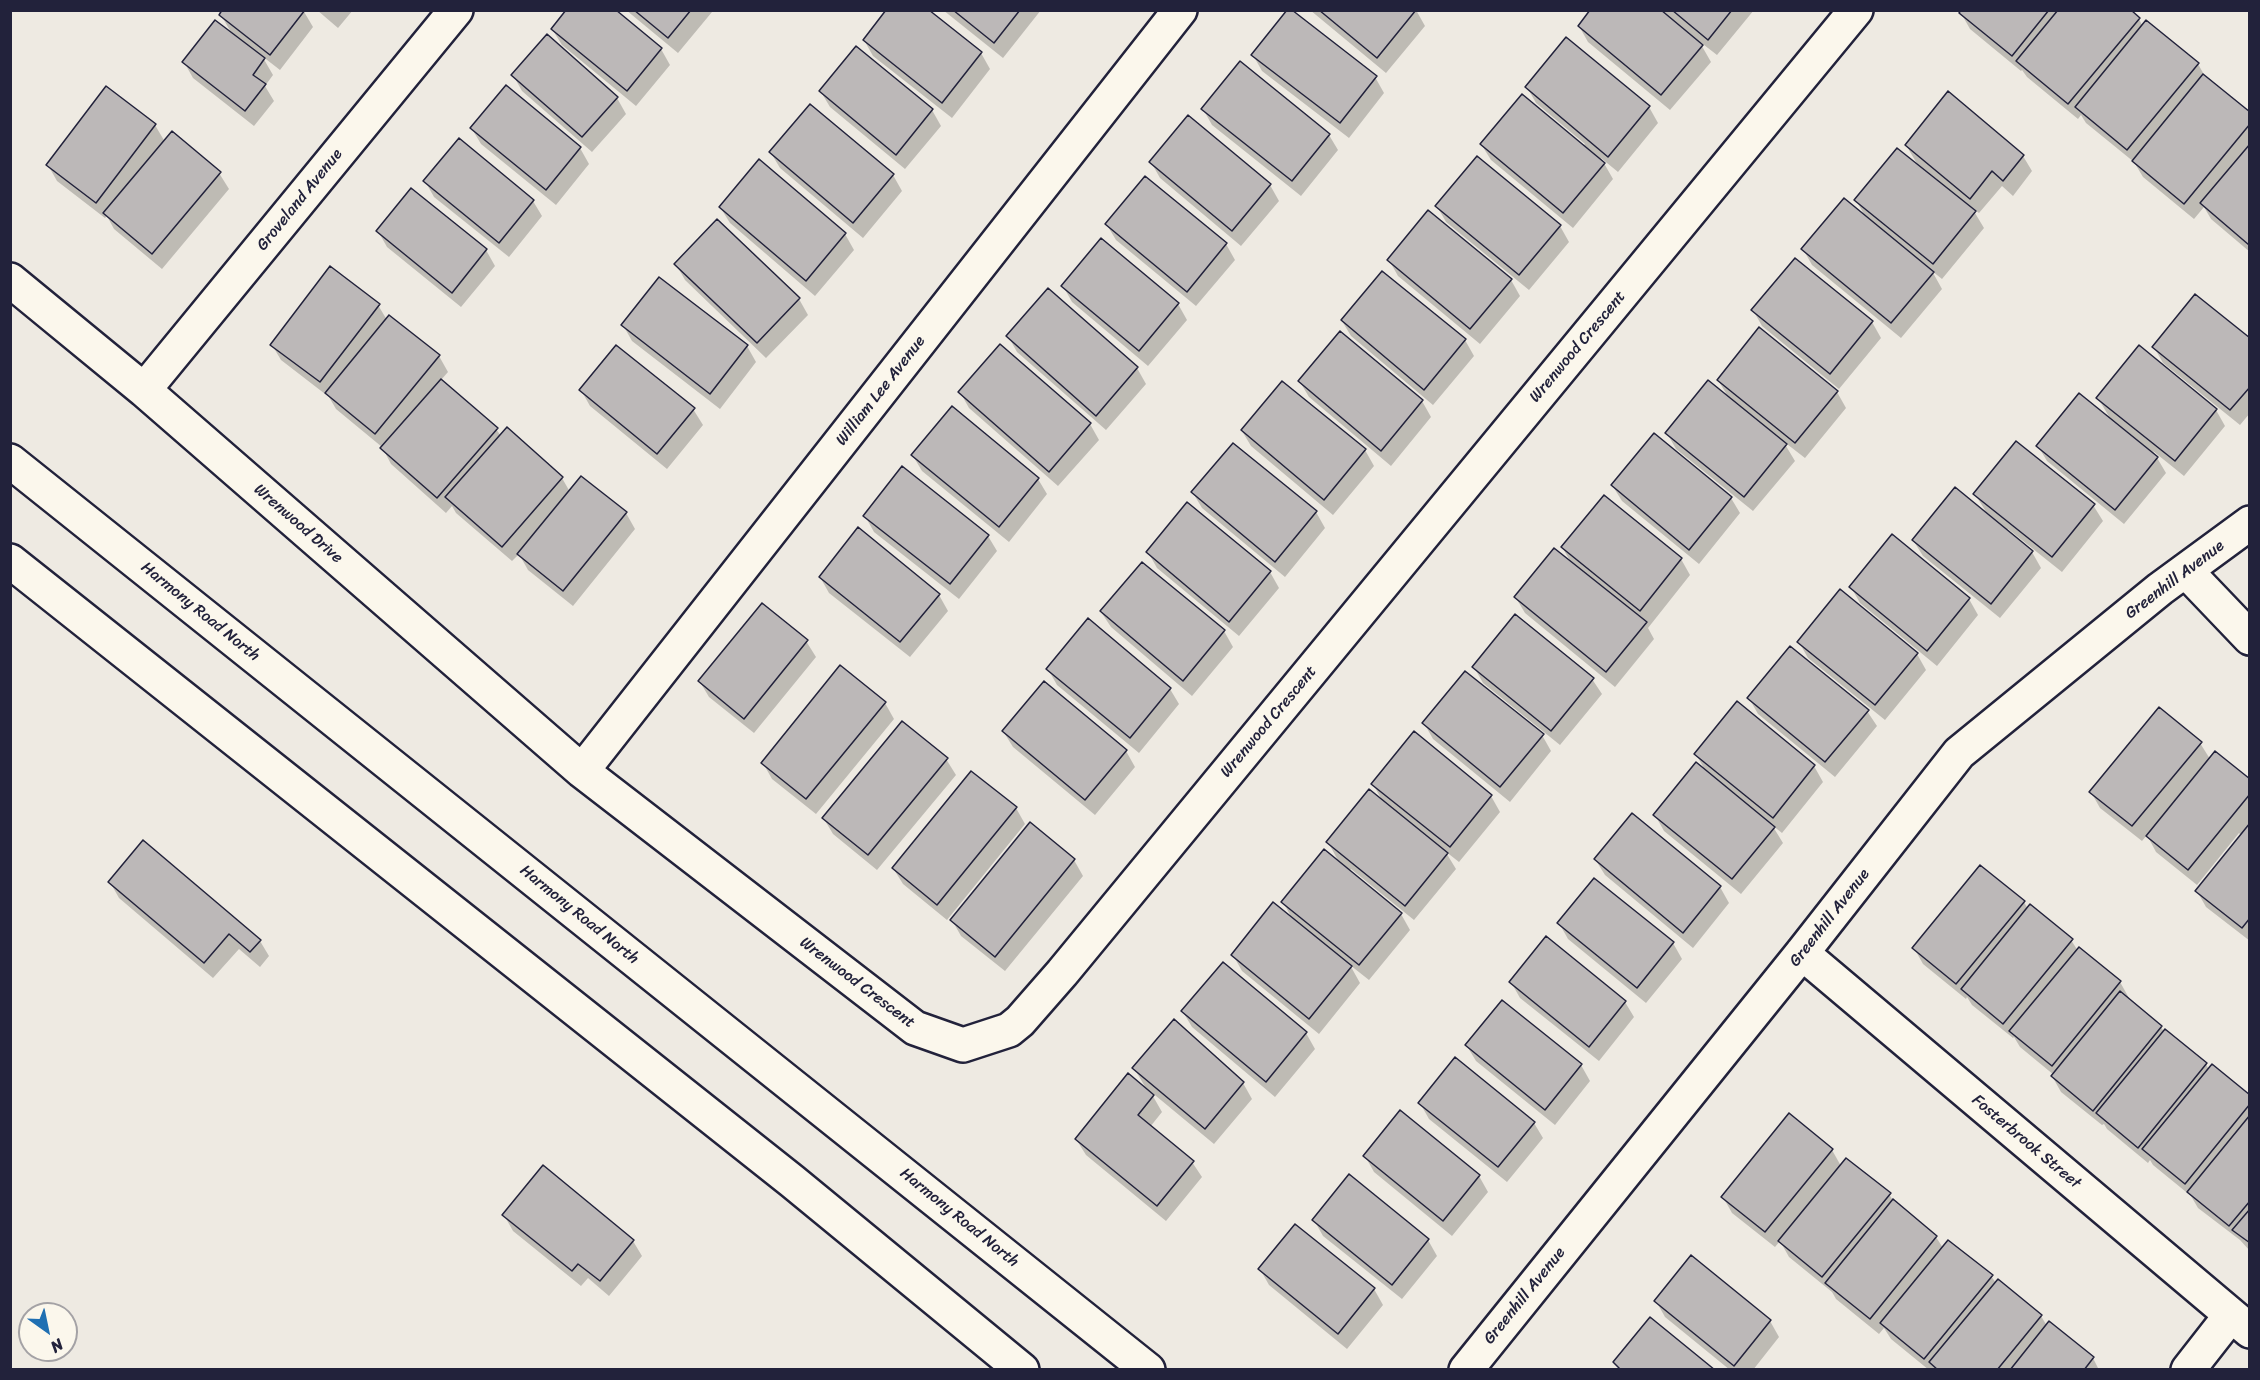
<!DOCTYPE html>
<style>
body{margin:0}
#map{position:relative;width:2260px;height:1380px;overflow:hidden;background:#eeeae2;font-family:Sriracha,sans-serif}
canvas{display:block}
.frame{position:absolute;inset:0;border:12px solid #22223b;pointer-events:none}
.north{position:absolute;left:18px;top:1302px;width:60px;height:60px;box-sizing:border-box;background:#fbf7ec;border:2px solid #a4a2a5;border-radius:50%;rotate:147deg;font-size:16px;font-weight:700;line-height:24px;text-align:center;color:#22223b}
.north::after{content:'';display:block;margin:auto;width:21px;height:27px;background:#1f6fb2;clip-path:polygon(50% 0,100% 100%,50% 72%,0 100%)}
</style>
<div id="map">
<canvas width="2260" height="1380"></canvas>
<div class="frame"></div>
<div class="north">N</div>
</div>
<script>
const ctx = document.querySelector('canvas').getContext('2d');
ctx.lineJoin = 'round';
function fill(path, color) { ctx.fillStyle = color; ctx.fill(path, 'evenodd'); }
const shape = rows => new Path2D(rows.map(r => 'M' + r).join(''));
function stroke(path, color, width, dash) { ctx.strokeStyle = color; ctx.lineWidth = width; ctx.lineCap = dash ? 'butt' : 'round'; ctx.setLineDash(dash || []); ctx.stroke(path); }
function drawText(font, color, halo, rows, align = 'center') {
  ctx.font = font + ' Sriracha,sans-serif'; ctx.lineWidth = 5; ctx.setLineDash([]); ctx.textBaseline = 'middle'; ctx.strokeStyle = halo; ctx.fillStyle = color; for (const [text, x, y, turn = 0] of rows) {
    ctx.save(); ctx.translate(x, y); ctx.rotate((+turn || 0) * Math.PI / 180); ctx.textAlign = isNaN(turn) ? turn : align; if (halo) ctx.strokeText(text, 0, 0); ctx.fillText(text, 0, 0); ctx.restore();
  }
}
fill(shape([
 [303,10,313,27,280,70,262,56,273,75,265,86,274,101,254,126,193,78,184,62,232,34,221,15],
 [317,10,353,10,338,28],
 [626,10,711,10,712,12,678,53],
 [927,10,981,53,990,69,952,118,873,56,864,40],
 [943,10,1041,10,1003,58],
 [1310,10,1416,10,1425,26,1386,73],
 [1592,10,1754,10,1717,55,1699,41,1711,62,1670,110,1588,42,1579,26],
 [1963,10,2128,10,2139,19,2143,27,2198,64,2206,78,2250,114,2250,252,2211,219,2204,207,2194,219,2143,177,2134,162,2086,123,2081,115,2078,119,2027,77,2022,70,2021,71,1970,29,1961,13],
 [552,29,661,49,670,65,636,106,562,45],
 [857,48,932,110,941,126,905,169,830,107,821,92],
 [1253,55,1375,77,1384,93,1349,138,1262,71],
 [513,75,617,98,626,114,592,152,522,91],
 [506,87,580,148,589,164,556,205,481,144,472,129],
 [1527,87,1649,107,1658,123,1618,172,1601,158,1613,179,1573,228,1491,160,1481,144,1583,146,1585,144,1536,103],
 [1203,109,1329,135,1338,150,1301,196,1212,125],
 [155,125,165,142,219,173,229,189,162,269,114,229,107,216,105,218,57,181,48,165],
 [1906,145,2023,156,2032,171,2013,196,2002,186,1979,213,1972,208,1984,228,1942,279,1932,271,1942,289,1901,338,1812,265,1803,249,1866,218,1856,200,1919,167],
 [771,153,893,175,902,191,863,238,780,168],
 [759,161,845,234,854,250,815,296,730,223,720,207],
 [1151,162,1270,185,1279,201,1241,246,1160,178],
 [425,181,533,201,542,216,509,257,434,197],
 [411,190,486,250,495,266,461,307,387,247,378,231],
 [1437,206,1560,226,1569,242,1529,290,1446,222],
 [1428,212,1511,280,1520,296,1480,344,1398,276,1389,260],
 [1107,225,1226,244,1235,260,1196,306,1116,240],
 [1795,260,1872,322,1881,338,1839,389,1762,326,1753,310],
 [676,264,799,299,808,315,766,358,685,280],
 [1063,286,1178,304,1187,320,1148,366,1072,302],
 [1048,290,1137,368,1146,384,1106,430,1017,352,1008,336],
 [378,305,387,320,439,356,448,372,441,380,496,429,501,436,507,429,562,478,570,492,626,513,635,529,573,606,528,570,519,554,512,561,456,513,452,506,446,513,391,464,382,447,336,409,329,397,281,360,272,345],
 [1342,321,1465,340,1474,356,1433,405,1351,336],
 [623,325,747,346,756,362,720,409,632,341],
 [1340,333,1422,401,1431,417,1391,466,1309,397,1300,382],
 [2250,340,2250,413,2240,425,2163,363,2154,347],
 [1718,380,1837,392,1846,408,1805,458,1783,441,1795,461,1753,511,1676,449,1667,433,1730,400],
 [581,390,693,409,703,425,667,469,590,406],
 [960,392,1090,424,1099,440,1058,486,969,408],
 [2098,398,2216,410,2225,426,2184,476,2153,451,2166,473,2124,524,2047,461,2038,446,2111,420],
 [1242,431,1365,450,1374,466,1333,515,1251,446],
 [913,456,1038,479,1047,494,1009,542,922,471],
 [1612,485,1731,498,1740,513,1699,564,1622,501],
 [1193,493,1316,512,1325,528,1285,577,1202,508],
 [1975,494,2093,505,2103,521,2062,572,2008,529,2006,531,2032,552,2041,568,2000,618,1923,556,1913,540,1988,515],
 [865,516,988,536,997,551,959,599,874,532],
 [1562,547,1681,559,1690,575,1648,628,1654,639,1615,687,1525,613,1516,598,1572,564],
 [1148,552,1270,572,1279,588,1239,636,1157,568],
 [820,577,939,595,948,611,910,657,829,593],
 [1851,587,1969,599,1978,615,1937,666,1860,603],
 [1840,592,1917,654,1926,670,1885,720,1808,658,1799,642],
 [1101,612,1224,631,1233,647,1192,696,1111,627],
 [806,641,816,657,754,733,709,697,700,682],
 [841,667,885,703,894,719,816,814,772,779,763,763],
 [1474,667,1592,679,1602,694,1560,745,1483,683],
 [1048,669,1170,689,1179,704,1139,753,1057,685],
 [1749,698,1867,711,1877,726,1835,777,1758,714],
 [1737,704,1814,766,1823,782,1782,833,1772,825,1783,843,1741,894,1664,831,1655,815,1706,772,1696,754],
 [1424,723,1542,735,1551,751,1510,802,1433,739],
 [1003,731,1126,751,1135,767,1095,815,1013,747],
 [1414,733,1491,796,1500,812,1459,862,1445,851,1456,869,1414,920,1351,869,1349,871,1401,914,1410,930,1369,980,1350,965,1360,983,1319,1034,1242,971,1233,955,1293,920,1283,902,1340,864,1328,842,1383,802,1373,784],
 [2200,743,2210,759,2250,781,2250,941,2206,907,2197,891,2241,835,2239,833,2197,885,2156,852,2147,835,2142,841,2100,808,2091,792],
 [946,759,956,775,877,870,833,834,824,819],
 [1016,808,1025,824,947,920,903,884,893,868],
 [1632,815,1720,887,1729,903,1693,948,1605,875,1595,859],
 [1074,860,1083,876,1005,971,961,936,952,920],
 [110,882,260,941,269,956,260,967,239,949,213,978,119,898],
 [2024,902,2028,909,2071,940,2078,951,2120,982,2129,998,2128,1000,2161,1027,2164,1032,2165,1031,2206,1064,2209,1070,2250,1097,2250,1251,2240,1240,2198,1208,2191,1196,2153,1165,2150,1160,2148,1163,2107,1129,2104,1124,2102,1125,2061,1092,2052,1076,2054,1075,2020,1047,2014,1037,2013,1038,1972,1005,1967,997,1966,999,1923,964,1914,948],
 [1559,923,1673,943,1682,959,1646,1003,1568,939],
 [1223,964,1306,1033,1315,1049,1275,1097,1192,1027,1183,1012],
 [1511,982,1625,1002,1634,1017,1599,1061,1520,998],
 [1502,1002,1581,1065,1590,1081,1555,1125,1476,1061,1467,1046],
 [1134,1068,1243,1083,1252,1099,1214,1144,1150,1091,1162,1112,1150,1127,1192,1162,1202,1177,1166,1221,1086,1155,1076,1139,1147,1090],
 [1420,1103,1534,1123,1543,1138,1507,1182,1429,1119],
 [1832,1150,1841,1166,1889,1194,1894,1202,1936,1237,1943,1248,1991,1276,1996,1283,2041,1316,2047,1326,2093,1358,2099,1370,1929,1370,1891,1339,1884,1328,1879,1334,1836,1299,1832,1292,1789,1257,1780,1241,1775,1247,1732,1213,1723,1197],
 [1365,1156,1479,1176,1488,1192,1452,1236,1374,1172],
 [504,1215,633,1241,642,1256,609,1296,588,1278,581,1286,513,1231],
 [1314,1220,1428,1240,1437,1256,1402,1299,1323,1236],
 [1295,1226,1374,1289,1383,1305,1347,1349,1269,1285,1260,1269],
 [1692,1257,1770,1321,1779,1337,1753,1370,1730,1370,1665,1317,1656,1301]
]), '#0003');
const building = shape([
 [222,10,305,10,270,55,219,15,222,10],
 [566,10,616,10,662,48,627,91,551,29,566,10],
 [634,10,691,10,668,38,634,10],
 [886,10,929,10,982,52,942,103,863,40,886,10],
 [953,10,1020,10,994,43,953,10],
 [1287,10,1292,10,1377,76,1340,123,1251,55,1287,10],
 [1319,10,1416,10,1377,58,1319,10],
 [1590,10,1661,10,1703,45,1661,95,1578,26,1590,10],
 [1672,10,1732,10,1708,40,1672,10],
 [1961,10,2049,10,2012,56,1959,13,1961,10],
 [2058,10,2131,10,2140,18,2068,104,2016,61,2058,10],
 [215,20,265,58,253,75,266,84,245,111,182,62,215,20],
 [2146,20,2199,63,2127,150,2075,107,2146,20],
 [547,34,618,97,582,137,511,75,547,34],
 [1566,37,1650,106,1608,157,1525,87,1566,37],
 [856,46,933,109,896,155,819,91,856,46],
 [1240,61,1330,134,1292,181,1201,109,1240,61],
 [2203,74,2250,112,2250,124,2184,204,2132,161,2203,74],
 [506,85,581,147,546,190,470,128,506,85],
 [106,86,156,124,96,203,46,165,106,86],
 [1948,91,2024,155,2003,181,1992,171,1970,199,1905,145,1948,91],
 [1522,94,1605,163,1563,213,1480,144,1522,94],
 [810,104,894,174,853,223,769,152,810,104],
 [1188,115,1271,184,1232,231,1149,162,1188,115],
 [172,131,221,172,152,254,103,213,172,131],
 [459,138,534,200,499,243,423,181,459,138],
 [2250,144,2250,244,2249,245,2200,203,2250,144],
 [1897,148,1976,211,1933,264,1854,200,1897,148],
 [1477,156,1561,225,1519,275,1435,206,1477,156],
 [759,159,846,233,806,281,719,207,759,159],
 [1145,176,1227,243,1187,292,1105,224,1145,176],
 [411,188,487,249,452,293,376,231,411,188],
 [1844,198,1934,272,1891,323,1801,249,1844,198],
 [1428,210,1512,279,1470,329,1387,260,1428,210],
 [717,219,800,298,757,343,674,264,717,219],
 [1101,238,1179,303,1139,351,1061,286,1101,238],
 [1795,258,1873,321,1830,374,1751,310,1795,258],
 [330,266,380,304,320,382,270,345,330,266],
 [1382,271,1466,339,1424,390,1341,320,1382,271],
 [659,277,748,345,710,394,621,325,659,277],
 [1048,288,1138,367,1096,416,1006,336,1048,288],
 [2195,294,2250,338,2250,387,2230,410,2152,347,2195,294],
 [389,315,440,355,375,434,325,393,389,315],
 [1759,327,1838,391,1795,443,1717,380,1759,327],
 [1340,331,1423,400,1381,451,1298,381,1340,331],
 [1000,344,1091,423,1049,472,958,392,1000,344],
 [616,345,695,408,657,454,579,390,616,345],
 [2139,345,2217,409,2175,461,2096,398,2139,345],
 [441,379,498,428,437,498,380,448,441,379],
 [1708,380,1787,444,1744,497,1665,433,1708,380],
 [1282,381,1366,449,1324,500,1241,430,1282,381],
 [2079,393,2158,457,2115,510,2036,446,2079,393],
 [952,406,1039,478,999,527,911,455,952,406],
 [507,427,563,477,502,547,445,497,507,427],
 [1654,433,1732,497,1689,550,1611,485,1654,433],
 [2016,441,2095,504,2052,557,1973,494,2016,441],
 [1233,443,1317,511,1275,562,1191,492,1233,443],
 [902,466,989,535,950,584,863,516,902,466],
 [581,476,627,512,563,591,517,554,581,476],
 [1955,487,2033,551,1991,604,1912,540,1955,487],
 [1604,495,1682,558,1640,611,1561,547,1604,495],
 [1187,502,1271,571,1229,622,1146,552,1187,502],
 [858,527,940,594,900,642,819,577,858,527],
 [1892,534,1970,598,1927,651,1849,587,1892,534],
 [1554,548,1647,622,1606,672,1514,597,1554,548],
 [1142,562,1225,630,1183,681,1100,611,1142,562],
 [1840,589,1918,653,1875,705,1797,642,1840,589],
 [762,603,808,640,744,719,698,681,762,603],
 [1515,614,1594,678,1551,731,1472,667,1515,614],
 [1088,618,1171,688,1130,738,1046,669,1088,618],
 [1790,646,1869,710,1825,762,1747,698,1790,646],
 [840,665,886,702,806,799,761,763,840,665],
 [1465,671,1544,734,1500,787,1422,723,1465,671],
 [1044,681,1127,750,1085,800,1002,731,1044,681],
 [1737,701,1815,765,1773,818,1694,754,1737,701],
 [2159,707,2202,742,2132,826,2089,792,2159,707],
 [902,721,948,758,868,855,822,818,902,721],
 [1414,731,1492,795,1450,847,1371,784,1414,731],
 [2215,751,2250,779,2250,794,2188,870,2146,836,2215,751],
 [1696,762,1775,827,1732,879,1653,815,1696,762],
 [971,771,1017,807,937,905,892,868,971,771],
 [1369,789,1448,853,1405,906,1326,842,1369,789],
 [1632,813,1721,886,1683,933,1594,859,1632,813],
 [1030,822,1075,859,995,957,950,920,1030,822],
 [2250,823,2250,918,2242,928,2195,891,2250,823],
 [143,840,261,940,250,952,229,934,204,963,108,882,143,840],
 [1324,849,1402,913,1359,965,1281,902,1324,849],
 [1980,865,2025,901,1956,984,1912,948,1980,865],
 [1594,878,1674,942,1637,988,1557,923,1594,878],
 [1273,902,1352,966,1309,1019,1231,955,1273,902],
 [2030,904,2073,939,2003,1024,1961,989,2030,904],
 [1546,936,1626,1001,1589,1047,1509,982,1546,936],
 [2079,947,2121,981,2052,1066,2009,1031,2079,947],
 [1223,962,1307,1032,1266,1082,1181,1011,1223,962],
 [2120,991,2162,1026,2093,1111,2051,1076,2120,991],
 [1502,1000,1582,1064,1545,1110,1465,1045,1502,1000],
 [1174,1019,1244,1082,1205,1129,1132,1068,1174,1019],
 [2165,1029,2207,1063,2138,1148,2096,1113,2165,1029],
 [1455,1057,1535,1122,1498,1167,1418,1103,1455,1057],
 [2212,1064,2250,1095,2250,1104,2185,1184,2142,1149,2212,1064],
 [1128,1073,1154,1095,1138,1115,1194,1161,1157,1206,1075,1139,1128,1073],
 [1400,1110,1480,1175,1443,1221,1363,1156,1400,1110],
 [1789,1113,1833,1149,1765,1232,1721,1197,1789,1113],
 [2250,1115,2250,1201,2229,1226,2187,1192,2250,1115],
 [1846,1158,1891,1193,1822,1277,1778,1241,1846,1158],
 [543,1165,634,1240,600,1281,578,1264,572,1271,502,1215,543,1165],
 [1349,1174,1429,1239,1392,1285,1312,1220,1349,1174],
 [1893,1199,1937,1236,1870,1319,1825,1283,1893,1199],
 [2250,1209,2250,1243,2232,1230,2250,1209],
 [1295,1224,1375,1288,1338,1334,1258,1269,1295,1224],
 [1948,1240,1993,1275,1924,1359,1880,1323,1948,1240],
 [1691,1255,1771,1320,1734,1366,1654,1301,1691,1255],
 [1998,1279,2042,1315,1997,1370,1938,1370,1929,1362,1998,1279],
 [1650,1317,1715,1370,1621,1370,1613,1362,1650,1317],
 [2049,1321,2094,1357,2084,1370,2010,1370,2049,1321]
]);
fill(building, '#bcb8b8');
stroke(building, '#22223b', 1.5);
const minor = shape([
 [10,280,144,390,582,771,915,1028,963,1045,1009,1030,1020,1021,1062,973,1856,10],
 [144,390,456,10],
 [2186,571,2250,638],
 [582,771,1180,10],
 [1802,953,2250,1331],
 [1466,1370,1802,953,1959,753,2160,589,2250,523],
 [2188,1370,2231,1315]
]);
const major = shape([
 [10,461,1148,1370],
 [10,561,792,1181,1022,1370]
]);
stroke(minor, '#22223b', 38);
stroke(major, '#22223b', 38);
stroke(minor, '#fbf7ec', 33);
stroke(major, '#fbf7ec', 33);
drawText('16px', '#22223b', '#fbf7ec', [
 ["Groveland Avenue",300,200,-51],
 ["Wrenwood Crescent",1578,347,-50],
 ["William Lee Avenue",881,391,-52],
 ["Wrenwood Drive",298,524,41],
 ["Greenhill Avenue",2175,580,-37],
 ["Harmony Road North",200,612,39],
 ["Wrenwood Crescent",1269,722,-50],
 ["Harmony Road North",579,915,39],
 ["Greenhill Avenue",1830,918,-52],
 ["Wrenwood Crescent",857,983,37],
 ["Fosterbrook Street",2026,1142,40],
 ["Harmony Road North",959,1218,39],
 ["Greenhill Avenue",1525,1296,-51]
]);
</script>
